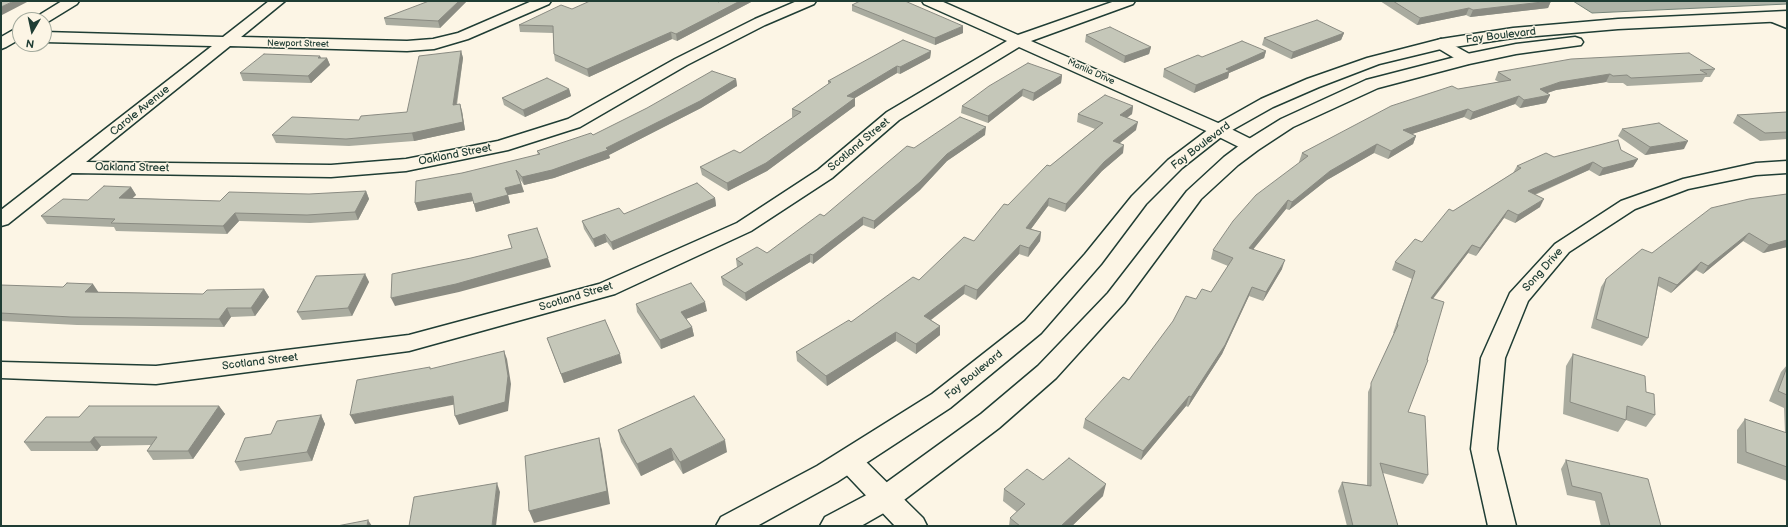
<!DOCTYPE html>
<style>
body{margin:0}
#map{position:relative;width:1788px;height:527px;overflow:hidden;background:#fcf5e5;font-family:"Balsamiq Sans",sans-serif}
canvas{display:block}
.frame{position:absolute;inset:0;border:2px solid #1f3d34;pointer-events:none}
.north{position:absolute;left:12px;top:12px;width:40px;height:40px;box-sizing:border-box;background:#fcf5e5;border:1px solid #a4ab9e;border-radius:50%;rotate:189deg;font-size:11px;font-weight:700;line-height:16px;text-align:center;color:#1f3d34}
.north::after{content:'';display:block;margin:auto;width:14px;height:18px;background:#1f3d34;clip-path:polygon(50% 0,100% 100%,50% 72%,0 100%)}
</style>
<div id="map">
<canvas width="1788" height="527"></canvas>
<div class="frame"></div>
<div class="north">N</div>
</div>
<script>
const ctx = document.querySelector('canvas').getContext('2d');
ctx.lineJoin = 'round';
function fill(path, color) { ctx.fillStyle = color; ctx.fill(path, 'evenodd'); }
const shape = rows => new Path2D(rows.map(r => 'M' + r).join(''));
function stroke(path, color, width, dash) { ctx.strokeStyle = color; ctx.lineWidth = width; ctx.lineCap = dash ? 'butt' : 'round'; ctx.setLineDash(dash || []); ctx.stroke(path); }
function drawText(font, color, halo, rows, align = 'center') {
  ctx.font = font + ' "Balsamiq Sans",sans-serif'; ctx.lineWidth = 3; ctx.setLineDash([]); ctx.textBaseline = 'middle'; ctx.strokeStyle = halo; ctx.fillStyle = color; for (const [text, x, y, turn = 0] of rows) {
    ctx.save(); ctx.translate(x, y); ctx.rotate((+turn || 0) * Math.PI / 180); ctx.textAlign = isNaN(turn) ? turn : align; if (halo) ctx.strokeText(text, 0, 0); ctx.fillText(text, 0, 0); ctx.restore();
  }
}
const water = shape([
 [1573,1,1787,1,1787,4,1592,13,1573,1]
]);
fill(water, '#aeb3a7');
stroke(water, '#758479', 1);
const minor = shape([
 [62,1,79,1,77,4,46,23,44,24,44,20,34,20,36,17,62,1],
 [269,1,285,1,241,37,407,41,433,39,458,33,532,1,551,1,549,4,468,39,434,49,407,51,230,46,86,162,331,165,406,159,498,141,568,119,675,59,755,19,797,1,816,1,814,4,765,25,687,65,580,127,508,150,406,171,331,177,72,173,8,224,1,226,1,210,212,46,44,42,44,32,223,37,269,1],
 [922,1,941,1,1018,35,1115,1,1135,1,1133,4,1031,41,1225,126,1257,142,1260,146,1257,150,1251,151,1245,150,1213,134,1019,47,899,120,832,178,751,231,615,294,409,351,156,384,1,378,1,362,156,366,409,335,599,284,737,223,818,170,887,112,1007,41,924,4,922,1],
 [1772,13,1787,18,1787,28,1767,20,1765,17,1767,14,1772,13],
 [20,28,20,39,6,47,1,49,1,37,15,29,20,28],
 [1441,39,1446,41,1473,56,1475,59,1473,62,1467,64,1461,62,1436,47,1433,44,1436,41,1441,39],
 [1787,161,1787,173,1756,175,1688,189,1635,209,1569,252,1528,301,1505,358,1497,449,1516,526,1488,526,1471,449,1481,358,1510,293,1555,244,1621,201,1683,179,1756,163,1787,161],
 [848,450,857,453,923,518,927,526,895,526,839,467,835,460,839,453,848,450]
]);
const secondary = shape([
 [1787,11,1787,21,1618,29,1513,38,1441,49,1379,64,1319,87,1273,107,1225,134,1182,168,1146,204,1101,264,1041,333,950,408,837,482,757,526,716,526,721,517,817,466,932,394,1025,321,1085,254,1132,196,1168,160,1213,126,1261,99,1307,79,1367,58,1441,39,1513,28,1618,19,1787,11],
 [1575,37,1581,39,1583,42,1581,45,1516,54,1469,64,1378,88,1293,127,1258,150,1238,165,1201,199,1124,303,1056,378,999,428,896,506,861,526,820,526,825,517,876,490,981,414,1038,366,1108,293,1187,191,1224,157,1244,142,1281,119,1366,80,1467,54,1516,44,1575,37]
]);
stroke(minor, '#1f3d34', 3);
stroke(secondary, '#1f3d34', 3);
fill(minor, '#fcf5e5');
fill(secondary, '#fcf5e5');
fill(shape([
 [467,1,440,28,386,25,384,18],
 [720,1,753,1,677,41,672,39,589,77,555,61,554,54,553,33,520,32,519,25,572,9,719,2],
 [1380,1,1551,1,1548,8,1470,17,1466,15,1417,25],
 [852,5,963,33,935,45,852,11],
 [1344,33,1341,40,1291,59,1262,45,1264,38],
 [1086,35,1151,47,1149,54,1124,63,1085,42],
 [461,51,463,58,457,105,462,111,465,130,414,141,349,146,276,143,272,135,407,112],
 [931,51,930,58,900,74,897,73,855,98,855,106,767,171,728,191,702,175,700,167,740,153,794,117,792,117,792,109,828,85,828,81],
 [1266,51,1264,58,1229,73,1228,78,1194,93,1163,77,1164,69,1202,57],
 [320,56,321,58,327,58,330,65,311,83,243,81,240,73],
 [1715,69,1710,77,1705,77,1702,82,1627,86,1623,83,1609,83,1606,82,1556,90,1547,93,1550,95,1546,103,1520,108,1515,104,1470,120,1464,117,1412,134,1416,136,1413,144,1388,159,1374,153,1327,180,1289,210,1286,209,1253,249,1282,269,1263,301,1249,296,1222,354,1188,407,1186,406,1141,460,1083,428,1085,419,1129,380,1196,299,1211,292,1228,266,1211,259,1213,250,1300,162,1299,162,1302,153,1458,89,1499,82,1495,80,1498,72],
 [1062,75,1061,83,1033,101,1022,96,988,123,961,113,962,106],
 [736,79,737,86,701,108,609,155,610,158,554,178,524,185,520,179,524,192,508,195,510,203,476,212,473,201,418,211,415,203,462,173,538,155,537,151,593,135],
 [569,89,571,96,525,117,504,105,502,98],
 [1133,106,1132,114,1127,118,1136,130,1120,143,1123,153,1102,171,1065,212,1048,206,1031,229,1041,232,1040,241,1028,257,1019,254,976,300,964,294,931,320,940,326,940,335,916,354,896,341,827,386,797,361,796,352,851,322,919,280,974,241,1008,205,1050,166,1095,129,1077,122,1078,114],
 [1787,112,1787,139,1760,141,1733,123,1737,115],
 [1622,129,1684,149,1645,155,1618,136],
 [985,135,947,161,920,190,874,229,863,225,813,264,810,262,746,301,723,285,721,277,737,267,736,259,767,253,824,216,914,148],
 [1554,157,1638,159,1633,167,1599,176,1589,170,1535,195,1540,207,1515,223,1504,218,1476,256,1468,253,1433,299,1408,412,1428,475,1423,484,1383,473,1398,526,1347,526,1338,491,1342,482,1367,485,1368,392,1394,333,1393,333,1412,279,1392,270,1395,262,1422,242,1453,211,1513,173,1517,166],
 [131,187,136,195,132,198,220,201,366,191,369,199,358,220,310,223,239,221,227,234,116,231,114,227,47,224,41,216,88,200],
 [1787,194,1787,247,1763,253,1743,241,1703,274,1696,270,1671,293,1658,286,1648,338,1642,346,1591,328,1601,287,1606,279,1652,253],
 [715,198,716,206,613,250,607,242,595,247,584,229,582,221],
 [365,274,369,282,352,316,302,320,297,312],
 [1,285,98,292,203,294,264,289,269,297,255,316,231,317,224,327,77,325,1,321],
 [636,304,707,311,686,319,692,327,694,336,661,349,637,312],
 [547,338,622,363,564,383],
 [1573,354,1646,392,1655,415,1646,427,1626,420,1618,432,1563,414,1566,366],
 [1787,365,1787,481,1737,463,1737,430,1745,419,1785,433,1784,408,1769,401,1781,372],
 [219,406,225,414,193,459,153,460,147,451,151,445,101,446,97,451,31,451,24,442,79,417],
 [321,415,325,424,312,461,240,471,235,462,271,434],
 [618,430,727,452,683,474,674,460,641,476,621,442],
 [1566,460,1661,526,1601,526,1595,501,1567,495,1561,469],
 [1043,480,1103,496,1072,526,1009,526,1010,518,1017,512,1003,501,1004,489]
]), '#a9ab9f');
fill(shape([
 [14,1,29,1,2,15,1,14,1,7],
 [459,1,467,1,440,28,438,21],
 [740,1,753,1,677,41,676,34],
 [1551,1,1548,8,1470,17,1473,10],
 [1469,8,1466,15,1417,25,1420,18],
 [963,26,963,33,935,45,935,38],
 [671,32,672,39,589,77,587,69],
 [1344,33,1341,40,1291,59,1293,52],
 [1151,47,1149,54,1124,63,1125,56],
 [461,51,463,58,455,113,453,105],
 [931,51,930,58,900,74,900,67],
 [1266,51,1264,58,1229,73,1228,78,1194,93,1196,85,1226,69],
 [320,56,323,62,327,58,330,65,311,83,308,76,318,58],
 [897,66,897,73,855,98,855,106,767,171,728,191,727,183,847,96],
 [1610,74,1606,82,1556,90,1536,97,1540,89,1560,82],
 [1062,75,1061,83,1033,101,1034,93],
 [736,79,737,86,701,108,609,155,610,158,554,178,524,185,522,177,606,148],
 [569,89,571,96,525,117,523,110],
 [1023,89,1022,96,988,123,988,116],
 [1550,95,1546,103,1520,108,1524,100],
 [1519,96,1515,104,1470,120,1473,112],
 [460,104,462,111,465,130,414,141,412,133],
 [1133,106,1132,114,1119,123,1120,115],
 [1468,109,1464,117,1400,138,1403,130],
 [1138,122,1136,130,1112,149,1113,141],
 [986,127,985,135,947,161,920,190,874,229,874,221,947,154],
 [1416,136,1413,144,1388,159,1391,151],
 [1688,141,1684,149,1645,155,1650,147],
 [1377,144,1374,153,1327,180,1289,210,1292,202,1330,171],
 [1124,145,1123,153,1102,171,1065,212,1066,204,1104,162],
 [1638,159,1633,167,1599,176,1603,168],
 [1593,162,1589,170,1524,199,1528,191],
 [521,184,524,192,508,195,510,203,476,212,474,204,505,188],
 [131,187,136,195,124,206,119,198],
 [366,191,369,199,358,220,355,212],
 [471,193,473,201,418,211,415,203],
 [715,198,716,206,613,250,611,242],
 [1049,198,1048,206,1025,237,1026,228],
 [1544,199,1540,207,1515,223,1518,215],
 [1288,200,1286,209,1247,257,1249,248],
 [1508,210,1504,218,1476,256,1480,248],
 [235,213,239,221,227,234,223,226],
 [863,217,863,225,813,264,813,255],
 [1041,232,1040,241,1028,257,1029,248],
 [1749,233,1743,241,1703,274,1708,266],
 [605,234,607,242,595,247,593,239],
 [1787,240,1787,247,1763,253,1769,245],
 [1020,245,1019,254,976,300,977,290],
 [1472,245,1468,253,1427,306,1431,298],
 [810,254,810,262,746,301,745,293],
 [548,258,551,267,459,292,395,306,391,298],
 [1285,260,1282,269,1263,301,1266,292],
 [1701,262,1696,270,1671,293,1677,285],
 [365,274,369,282,352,316,348,308],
 [93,284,99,293,85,292],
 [965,285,964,294,924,325,924,316],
 [1252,287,1249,296,1222,354,1188,407,1191,397],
 [264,289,269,297,255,316,251,308],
 [705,302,707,311,683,320,681,312],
 [227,308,231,317,224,327,219,319],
 [940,326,940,335,916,354,916,344],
 [692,327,694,336,661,349,660,340],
 [896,332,896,341,827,386,826,376],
 [504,351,507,359,511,384,508,411,459,425,455,416],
 [620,354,622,363,564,383,561,374],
 [453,396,457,404,355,424,350,415],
 [1189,396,1186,406,1141,460,1143,451],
 [219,406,225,414,193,459,188,451],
 [321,415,325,424,312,461,307,452],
 [94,437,101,446,97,451,90,442],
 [599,438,602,450,610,504,534,523,529,511],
 [725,440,727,452,683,474,680,462],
 [671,448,674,460,641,476,637,464],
 [497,483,500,492,496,526,492,526],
 [1106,484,1103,496,1072,526,1061,526],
 [368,520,372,526,367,526]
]), '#8a8b82');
const building = shape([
 [1,1,14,1,1,7,1,1],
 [429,1,459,1,438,21,384,18,429,1],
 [590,1,716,1,719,2,720,1,740,1,676,34,671,32,587,69,554,54,553,26,519,25,561,5,572,9,590,1],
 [860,1,905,1,963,26,935,38,852,5,860,1],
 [1393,1,1551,1,1473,10,1469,8,1420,18,1393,1],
 [1317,20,1344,33,1293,52,1264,38,1317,20],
 [1110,27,1151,47,1125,56,1086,35,1110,27],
 [903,40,931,51,900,67,897,66,847,96,855,98,766,163,727,183,700,167,734,150,740,153,801,112,792,109,831,82,828,81,903,40],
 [1242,41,1266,51,1226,69,1230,71,1196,85,1164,69,1198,55,1202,57,1242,41],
 [461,51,453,105,460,104,463,122,412,133,346,139,272,135,292,117,359,120,361,116,407,112,419,56,461,51],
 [1689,53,1715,69,1700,70,1707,74,1631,78,1627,75,1613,76,1610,74,1560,82,1540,89,1550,95,1524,100,1519,96,1473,112,1468,109,1403,130,1416,136,1391,151,1377,144,1330,171,1292,202,1288,200,1249,248,1285,260,1266,292,1252,287,1225,345,1191,397,1189,396,1143,451,1085,419,1123,377,1129,380,1173,321,1186,296,1196,299,1202,289,1211,292,1233,258,1213,250,1233,221,1256,195,1308,156,1302,153,1391,106,1452,86,1458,89,1511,80,1498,72,1571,59,1689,53],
 [264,54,320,56,318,58,327,58,308,76,240,73,264,54],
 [1028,63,1062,75,1034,93,1023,89,988,116,962,106,989,86,1028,63],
 [712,71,736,79,700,101,606,148,608,150,552,170,522,177,516,170,521,184,505,188,508,195,474,204,471,193,415,203,416,181,462,173,540,154,537,151,591,133,593,135,647,108,712,71],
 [547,78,569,89,523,110,502,98,547,78],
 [1105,95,1133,106,1120,115,1138,122,1113,141,1124,145,1104,162,1066,204,1049,198,1026,228,1041,232,1029,248,1020,245,977,290,965,285,924,316,940,326,916,344,896,332,826,376,796,352,849,320,851,322,913,277,919,280,964,237,974,241,1004,204,1008,205,1047,165,1050,166,1103,123,1078,114,1105,95],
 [1787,112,1787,132,1765,133,1737,115,1787,112],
 [960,117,986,127,947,154,920,182,874,221,863,217,813,255,810,254,745,293,721,277,743,264,736,259,757,247,767,253,820,214,824,216,907,146,914,148,960,117],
 [1659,123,1688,141,1650,147,1622,129,1659,123],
 [1618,140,1621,150,1638,159,1603,168,1593,162,1528,191,1544,199,1518,215,1508,210,1480,248,1472,245,1431,298,1444,302,1427,360,1428,360,1408,412,1425,416,1428,475,1380,463,1398,526,1353,526,1342,482,1371,486,1371,383,1398,325,1397,324,1415,271,1395,262,1415,239,1422,242,1449,209,1453,211,1521,168,1517,166,1546,153,1554,157,1618,140],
 [697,183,715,198,611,242,605,234,593,239,582,221,619,208,624,214,697,183],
 [104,186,131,187,119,198,220,201,229,192,309,194,366,191,355,212,307,215,235,213,223,226,111,223,115,219,41,216,63,199,88,200,104,186],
 [1787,194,1787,240,1769,245,1749,233,1708,266,1701,262,1677,285,1659,277,1648,338,1596,319,1606,279,1642,249,1652,253,1711,208,1749,199,1787,194],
 [537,228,548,258,456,284,391,298,392,274,471,258,512,248,508,235,537,228],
 [365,274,348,308,297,312,316,276,365,274],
 [67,283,93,284,85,292,203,294,207,290,264,289,251,308,227,308,219,319,71,317,1,313,1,285,63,287,67,283],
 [691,283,705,302,681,312,692,327,660,340,636,304,691,283],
 [605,320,620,354,561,374,547,338,605,320],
 [504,351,508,376,505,402,455,416,453,396,350,415,357,380,430,367,430,369,504,351],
 [1573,354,1645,376,1646,392,1654,394,1655,415,1627,406,1626,420,1570,402,1573,354],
 [1787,367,1787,395,1778,391,1787,367],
 [694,396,725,440,680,462,671,448,637,464,618,430,694,396],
 [89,406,219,406,188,451,147,451,157,437,94,437,90,442,24,442,46,417,79,417,89,406],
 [321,415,307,452,235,462,245,438,271,434,277,421,321,415],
 [1745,419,1787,433,1787,467,1746,452,1745,419],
 [599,438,607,491,529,511,525,456,599,438],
 [1069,458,1106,484,1061,526,1020,526,1010,518,1025,504,1004,489,1027,469,1043,480,1069,458],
 [1566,460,1648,479,1661,526,1610,526,1601,493,1572,486,1566,460],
 [497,483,492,526,409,526,414,497,497,483],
 [368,520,367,526,337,526,368,520]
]);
fill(building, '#c5c7b9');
stroke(building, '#8a8b82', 1);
drawText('9px', '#1f3d34', '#fcf5e5', [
 ["Newport Street",298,44,1],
 ["Manila Drive",1091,72,24]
]);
drawText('11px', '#1f3d34', '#fcf5e5', [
 ["Fay Boulevard",1501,36,-7],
 ["Carole Avenue",140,111,-39],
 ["Scotland Street",859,145,-40],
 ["Fay Boulevard",1201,146,-37],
 ["Oakland Street",455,155,-11],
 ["Oakland Street",132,168,1],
 ["Song Drive",1543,270,-48],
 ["Scotland Street",576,297,-17],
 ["Scotland Street",260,362,-7],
 ["Fay Boulevard",974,375,-39]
]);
</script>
